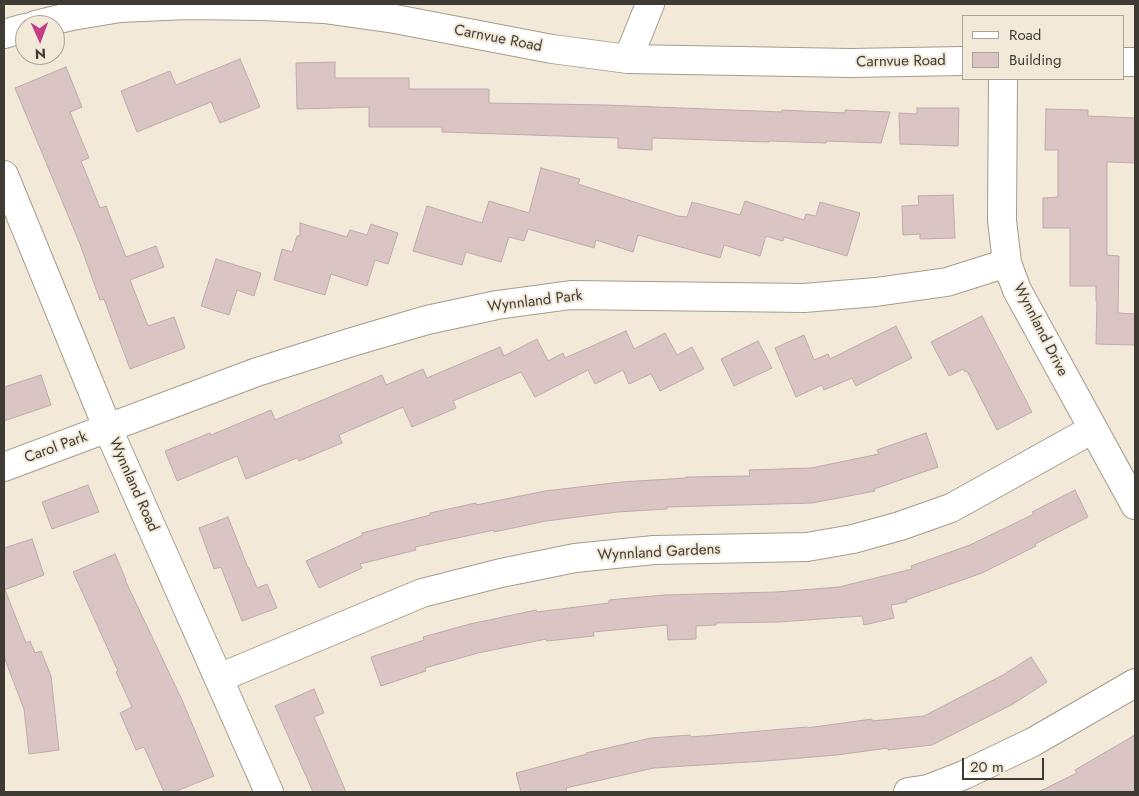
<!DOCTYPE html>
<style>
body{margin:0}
#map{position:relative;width:1139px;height:796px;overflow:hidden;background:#f2e9d9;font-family:Jost,sans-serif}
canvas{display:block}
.frame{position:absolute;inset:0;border:5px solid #3e3b35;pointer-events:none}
.legend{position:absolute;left:962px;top:15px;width:162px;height:65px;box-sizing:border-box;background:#f2e9d9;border:1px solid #aaa397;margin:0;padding:6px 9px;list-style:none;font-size:15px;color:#3e3b35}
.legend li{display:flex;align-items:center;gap:10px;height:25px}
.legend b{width:25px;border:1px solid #aaa397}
.north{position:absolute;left:15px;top:15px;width:50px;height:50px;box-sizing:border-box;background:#f2e9d9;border:1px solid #aaa397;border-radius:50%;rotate:178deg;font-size:14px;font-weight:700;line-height:20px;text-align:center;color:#3e3b35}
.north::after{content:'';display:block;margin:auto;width:18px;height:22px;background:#c23f85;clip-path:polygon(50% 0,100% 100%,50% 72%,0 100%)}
.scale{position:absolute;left:962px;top:758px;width:82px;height:22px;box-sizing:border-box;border:2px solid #3e3b35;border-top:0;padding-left:6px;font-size:15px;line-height:18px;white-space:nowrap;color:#3e3b35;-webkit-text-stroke:4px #f2e9d9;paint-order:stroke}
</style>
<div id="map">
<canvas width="1139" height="796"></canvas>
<div class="frame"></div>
<ul class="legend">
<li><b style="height:6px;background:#fff"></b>Road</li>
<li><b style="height:14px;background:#dac5c4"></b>Building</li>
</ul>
<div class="north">N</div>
<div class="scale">20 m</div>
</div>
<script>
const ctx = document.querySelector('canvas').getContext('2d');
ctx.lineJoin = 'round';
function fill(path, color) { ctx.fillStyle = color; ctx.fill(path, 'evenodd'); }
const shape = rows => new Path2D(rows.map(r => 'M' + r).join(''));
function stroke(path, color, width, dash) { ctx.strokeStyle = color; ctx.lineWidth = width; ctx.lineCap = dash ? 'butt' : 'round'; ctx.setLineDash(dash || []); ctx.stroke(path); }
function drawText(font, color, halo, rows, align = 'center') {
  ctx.font = font + ' Jost,sans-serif'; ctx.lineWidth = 4; ctx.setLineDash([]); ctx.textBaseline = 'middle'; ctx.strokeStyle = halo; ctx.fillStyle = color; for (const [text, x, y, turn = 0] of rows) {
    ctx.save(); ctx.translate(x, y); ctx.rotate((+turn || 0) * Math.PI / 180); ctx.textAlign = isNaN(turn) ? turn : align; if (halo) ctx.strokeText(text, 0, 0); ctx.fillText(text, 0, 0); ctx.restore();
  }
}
const building = shape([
 [240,59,260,107,220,123,211,102,137,132,121,91,170,71,176,85,240,59],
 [335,62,335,78,409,78,409,89,489,89,489,103,605,105,782,112,782,110,845,113,845,110,890,112,881,143,826,141,826,143,769,141,769,142,652,138,652,150,618,148,618,138,442,132,442,127,369,127,369,107,297,109,296,63,335,62],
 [66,67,82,107,70,112,89,158,81,161,100,208,106,206,126,257,156,246,164,267,130,280,148,326,174,317,185,348,130,369,104,299,100,300,80,244,15,88,66,67],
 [917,108,959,108,958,146,900,144,899,113,917,114,917,108],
 [1046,109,1088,110,1088,116,1135,118,1135,163,1107,162,1107,255,1119,256,1118,313,1135,314,1135,345,1096,344,1097,301,1096,301,1096,286,1070,286,1070,228,1043,228,1043,198,1058,197,1058,150,1045,150,1046,109],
 [541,168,580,179,578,184,678,216,687,217,692,202,740,215,745,201,804,220,806,214,816,216,820,202,860,213,847,256,784,237,783,241,766,236,760,256,724,245,720,258,638,235,633,252,596,240,594,248,528,229,524,241,509,237,501,262,466,252,462,265,413,251,427,206,482,223,489,201,529,213,541,168],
 [953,195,955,238,920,239,920,234,903,235,902,206,919,205,918,196,953,195],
 [300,223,347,237,350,230,367,235,371,224,398,233,388,264,375,260,367,286,331,274,325,295,274,280,282,249,292,252,297,236,300,236,300,223],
 [216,259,261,273,254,296,237,290,229,315,201,306,216,259],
 [982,316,1032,412,997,430,967,371,965,372,963,369,949,376,931,342,982,316],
 [896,326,912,358,856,386,852,378,824,390,822,385,796,397,775,348,804,335,814,360,828,354,830,359,896,326],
 [626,331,634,349,665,333,677,355,692,347,704,369,660,391,651,374,629,384,623,370,595,384,588,370,535,397,521,372,453,401,456,408,412,427,403,407,339,435,342,443,299,461,297,458,246,479,237,456,177,481,165,451,210,433,211,435,271,410,275,420,382,375,386,385,423,369,427,378,500,347,504,356,537,339,548,361,563,353,565,358,626,331],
 [758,341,772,368,734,386,721,359,758,341],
 [41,375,51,405,4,421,4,387,41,375],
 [926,433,938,467,874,489,875,491,812,503,667,507,667,509,617,512,546,521,494,532,494,530,415,547,416,550,360,564,362,568,319,588,306,561,363,535,362,533,430,515,430,513,476,503,476,505,545,491,621,482,686,478,686,477,750,476,749,470,811,468,879,454,877,450,926,433],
 [88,485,99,512,52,529,42,502,88,485],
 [1075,490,1088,517,1035,544,1036,546,982,573,906,600,907,602,891,605,894,618,864,625,862,616,779,622,716,623,716,625,696,626,696,639,668,640,667,625,593,632,594,636,547,641,546,639,478,653,425,668,426,671,381,686,371,657,424,640,423,637,470,624,536,610,537,612,609,603,609,600,664,595,776,592,839,587,912,569,911,566,970,545,1034,514,1032,512,1075,490],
 [228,517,248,568,249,568,257,588,267,584,277,608,242,621,221,567,214,569,199,528,228,517],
 [32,539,44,575,4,590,4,548,32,539],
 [115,554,126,580,125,580,182,700,214,776,174,792,164,792,144,747,136,750,120,713,132,707,116,672,118,671,73,572,115,554],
 [5,590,26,643,30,641,35,653,41,651,51,676,59,750,29,754,24,709,4,657,4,591,5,590],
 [1031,657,1047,682,1013,704,932,745,888,750,888,748,837,755,765,761,654,768,566,788,567,792,521,792,516,773,587,754,586,753,651,738,690,735,691,737,807,727,807,728,872,719,872,721,924,716,1003,675,1031,657],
 [314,689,324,713,314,717,346,792,313,792,275,706,314,689],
 [1135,735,1135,792,1038,792,1077,773,1075,770,1135,735]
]);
fill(building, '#dac5c4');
stroke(building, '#beaaa9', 1);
const minor = shape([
 [35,25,72,16,120,8,187,5,263,6,324,9,395,19,552,49,628,59,851,63,963,61],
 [4,34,25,28],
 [628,59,650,4],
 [1123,62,1135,62],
 [1003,79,1002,220,1007,263,1017,290,1135,505],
 [4,175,108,429,269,792],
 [4,467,257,372,352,342,427,320,497,305,571,295,804,298,876,292,947,282,1007,263],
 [219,678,422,593,501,573,575,558,654,550,807,547,853,539,900,526,951,508,1093,429],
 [908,792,928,789,964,775,1033,742,1135,683]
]);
stroke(minor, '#a49c8d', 30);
stroke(minor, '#fff', 28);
drawText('15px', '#3e3b35', '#f2e9d9', [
 ["Carnvue Road",498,39,11],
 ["Carnvue Road",901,62,-1],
 ["Wynnland Park",535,302,-7],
 ["Wynnland Drive",1040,330,63],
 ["Carol Park",56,448,-20],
 ["Wynnland Road",133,485,66],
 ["Wynnland Gardens",659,553,-3]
]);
</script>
